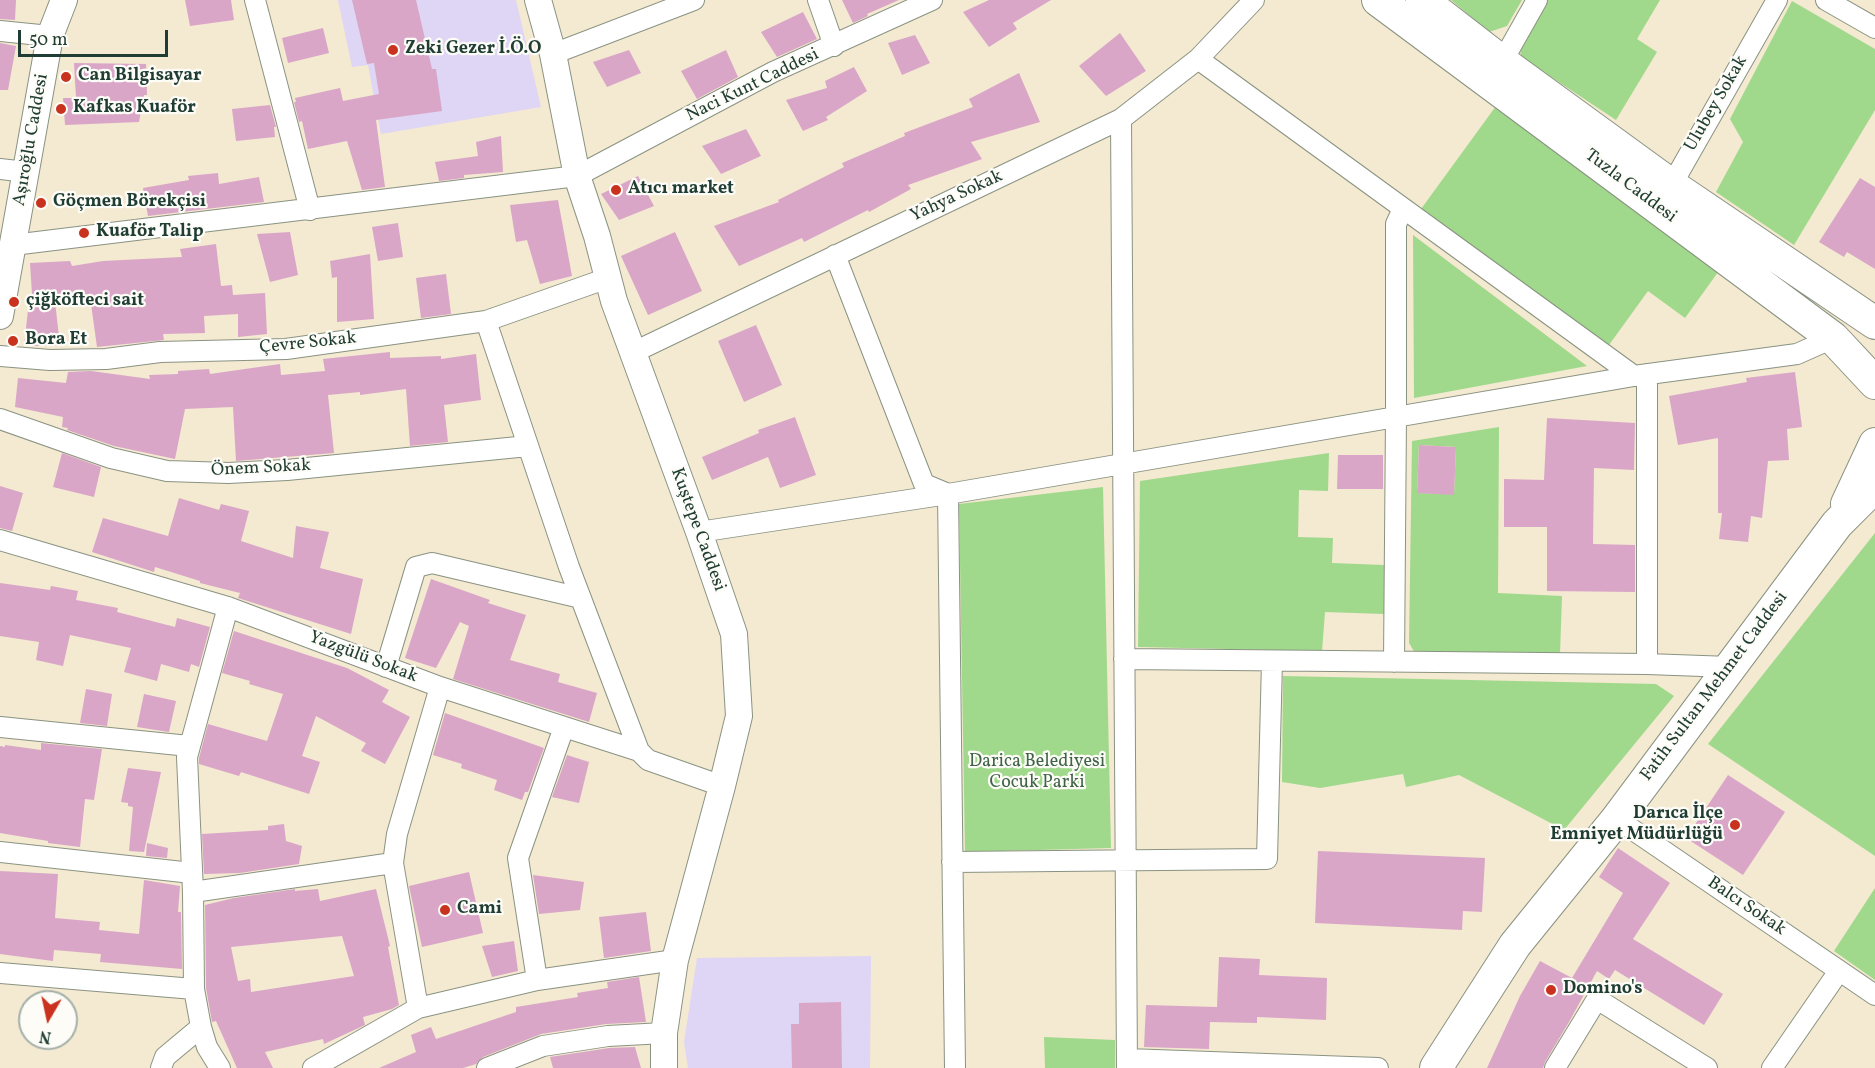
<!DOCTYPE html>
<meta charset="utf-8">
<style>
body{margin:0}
#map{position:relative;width:1875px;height:1068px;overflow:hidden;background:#f4e9d1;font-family:Vollkorn,serif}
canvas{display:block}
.north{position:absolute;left:18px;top:990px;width:60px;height:60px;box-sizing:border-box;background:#fdfcf7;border:2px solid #a4b0a9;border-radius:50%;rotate:189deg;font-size:16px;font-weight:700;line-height:24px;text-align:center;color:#1f3d34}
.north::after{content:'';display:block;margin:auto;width:21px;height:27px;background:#c8321e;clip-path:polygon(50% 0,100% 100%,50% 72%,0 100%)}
.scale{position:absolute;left:18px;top:30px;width:150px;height:27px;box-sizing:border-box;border:3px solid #1f3d34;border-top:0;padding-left:8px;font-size:18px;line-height:21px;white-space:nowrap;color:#1f3d34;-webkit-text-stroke:4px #fdfcf7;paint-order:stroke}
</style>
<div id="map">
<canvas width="1875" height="1068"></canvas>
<div class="north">N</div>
<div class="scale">50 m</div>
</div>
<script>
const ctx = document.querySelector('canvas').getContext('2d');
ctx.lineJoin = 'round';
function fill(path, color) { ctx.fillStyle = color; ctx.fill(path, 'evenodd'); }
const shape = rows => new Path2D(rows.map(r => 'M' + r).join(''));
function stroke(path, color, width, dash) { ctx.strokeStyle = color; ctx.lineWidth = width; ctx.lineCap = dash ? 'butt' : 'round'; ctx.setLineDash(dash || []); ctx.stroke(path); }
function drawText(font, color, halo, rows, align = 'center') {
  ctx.font = font + ' Vollkorn,serif'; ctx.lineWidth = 4.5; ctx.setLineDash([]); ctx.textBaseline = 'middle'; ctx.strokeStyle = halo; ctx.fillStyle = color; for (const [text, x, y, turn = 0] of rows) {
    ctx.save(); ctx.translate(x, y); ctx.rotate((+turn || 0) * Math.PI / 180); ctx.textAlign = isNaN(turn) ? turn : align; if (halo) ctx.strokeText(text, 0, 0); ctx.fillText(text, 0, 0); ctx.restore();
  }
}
fill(shape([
 [338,0,516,0,541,107,381,134,368,65,352,67],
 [871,956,870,1068,688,1068,684,1042,697,958]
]), '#dfd5f5');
fill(shape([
 [1451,0,1522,0,1507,26,1489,32],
 [1547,0,1660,0,1637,39,1657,52,1616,120,1521,57,1520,48],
 [1792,1,1875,49,1875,110,1794,245,1716,192,1743,142,1730,119],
 [1496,106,1721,268,1685,318,1648,291,1609,345,1421,209],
 [1413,235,1587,366,1414,398],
 [1499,427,1498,593,1562,596,1560,654,1415,653,1409,643,1412,441],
 [1419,445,1456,447,1454,494,1417,493],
 [1329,453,1328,491,1299,490,1298,537,1333,538,1332,563,1384,565,1384,614,1325,612,1322,651,1138,647,1140,481],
 [1103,487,1111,848,965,852,959,504],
 [1875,533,1875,856,1708,744],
 [1283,676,1656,684,1674,696,1564,830,1459,775,1406,787,1403,774,1320,788,1282,782],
 [1875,888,1875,980,1834,951],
 [1044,1037,1115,1040,1115,1068,1045,1068]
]), '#a0d98c');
fill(shape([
 [0,0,16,0,15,20,0,19],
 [185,0,231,0,234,20,190,26],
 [352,0,416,0,432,69,436,69,442,111,376,120,385,187,362,190,347,141,308,149,302,121,299,122,294,102,296,102,295,98,340,88,343,101,379,94,374,63,367,64],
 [842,0,899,0,867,14,868,16,853,23],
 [989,0,1051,0,1013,23,1017,29,989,47,963,12],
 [803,12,817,39,777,57,761,32],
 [323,28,329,53,288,63,282,38],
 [1120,33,1146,71,1106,96,1079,66],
 [915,35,930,63,902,75,888,43],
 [0,43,16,46,8,90,0,90],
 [629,50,641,73,607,87,593,62],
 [726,50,738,77,697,99,681,71],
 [74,63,146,64,147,95,144,95,139,122,65,125,63,98,76,98],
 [854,67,867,91,826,117,828,120,803,131,786,100,827,88,825,81],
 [1019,73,1040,122,971,142,982,159,908,185,911,189,869,212,868,210,804,242,802,238,739,266,714,226,779,202,778,200,844,167,842,163,905,136,904,133,973,107,969,99],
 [270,105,276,127,274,127,275,137,236,141,232,109],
 [746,129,761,156,721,174,702,146],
 [501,136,503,172,464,175,464,178,439,181,435,162,478,156,476,142],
 [218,173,219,184,259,177,264,202,148,216,143,188,189,180,188,176],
 [638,176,654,206,619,220,601,194],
 [1860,178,1875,187,1875,269,1847,252,1844,257,1819,242],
 [558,200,572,276,540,284,527,240,516,242,510,205],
 [398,223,403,257,378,261,372,227],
 [290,232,298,275,270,282,257,234],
 [675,232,702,291,648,315,621,256],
 [216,244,221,286,232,285,233,295,265,293,267,334,238,337,238,314,204,316,205,333,163,334,164,340,97,347,91,304,87,304,86,299,55,301,60,346,24,346,28,310,33,310,30,263,70,261,72,266,103,261,182,257,180,249],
 [370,254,374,319,337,322,337,277,332,278,330,261],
 [446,274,451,314,421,318,416,278],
 [756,325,782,385,744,402,718,341],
 [390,352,390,358,441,356,441,359,476,354,481,400,444,405,448,442,410,446,406,389,360,395,360,392,328,395,334,453,236,461,233,407,185,409,175,459,114,446,67,430,68,428,62,427,63,417,15,407,18,378,66,383,68,372,91,371,150,379,149,375,178,374,178,371,209,369,210,374,280,364,281,375,325,371,323,359],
 [1795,372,1802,427,1787,429,1789,460,1768,461,1762,518,1751,516,1748,542,1719,539,1722,513,1718,513,1718,438,1678,445,1669,396,1747,382,1746,378],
 [795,417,816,475,780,488,768,457,712,480,702,457,759,433,758,430],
 [1547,418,1635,423,1634,470,1594,468,1593,544,1635,545,1635,592,1547,591,1547,527,1504,527,1504,479,1544,480],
 [1419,445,1456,447,1454,495,1417,493],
 [62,453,101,467,94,497,53,487],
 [1338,455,1383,455,1383,489,1337,489],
 [0,486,23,493,12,531,0,528],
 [179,498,219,510,221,504,249,511,241,541,293,558,296,526,329,532,320,568,363,579,351,634,238,598,240,593,200,583,200,581,155,567,154,572,92,552,103,518,168,536],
 [431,579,490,600,488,603,526,615,510,660,560,674,558,682,597,693,589,722,453,679,469,626,460,622,436,668,405,658],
 [0,583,50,590,51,586,78,591,76,600,118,608,117,612,175,627,177,618,210,627,199,667,191,664,189,672,161,664,157,681,124,672,131,648,70,635,63,666,36,660,39,642,0,636],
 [234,631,347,668,389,690,382,702,410,717,385,764,361,751,366,743,316,716,302,756,320,762,309,794,241,772,239,776,199,764,199,758,208,724,267,741,283,694,249,684,250,681,222,673],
 [86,689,112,694,107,726,80,723],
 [144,694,176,701,169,732,137,727],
 [445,713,544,748,528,792,525,792,522,800,494,790,497,780,461,768,462,764,433,755],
 [41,743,102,749,94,800,85,799,80,847,48,843,48,841,0,833,0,746,5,747,5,745,41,750],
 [567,755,589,762,579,803,552,797],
 [128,768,161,772,144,852,129,851,133,807,128,806,128,803,121,802],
 [1728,775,1785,812,1743,875,1686,838],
 [284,824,286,841,302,846,299,864,240,873,204,874,202,834,268,830,268,826],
 [147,843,168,848,167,858,146,856],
 [1618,848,1670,883,1633,939,1723,994,1704,1025,1615,970,1609,979,1597,971,1569,1022,1545,1062,1543,1068,1487,1068,1520,996,1540,961,1572,978,1623,893,1599,877],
 [1318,851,1485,858,1482,912,1463,911,1462,930,1315,923],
 [0,871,58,874,55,918,100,922,99,930,139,934,144,880,180,886,178,912,181,912,182,969,100,962,101,954,54,950,53,961,0,954],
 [469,872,483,933,422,947,409,886],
 [533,875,584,882,580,910,539,914],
 [295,889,295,891,318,889,320,901,376,889,390,946,388,947,399,1005,392,1009,363,1017,365,1025,324,1044,323,1039,265,1052,273,1068,237,1068,216,1021,212,1022,206,988,205,905,234,898],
 [342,936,354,976,251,992,250,979,238,981,231,947],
 [646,912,651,951,604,958,599,917],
 [514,941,518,971,492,977,482,946],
 [1219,957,1260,959,1259,975,1327,978,1326,1020,1257,1017,1257,1023,1210,1022,1209,1049,1144,1047,1146,1005,1217,1007],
 [639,977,646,1022,606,1024,541,1034,483,1057,476,1064,463,1068,379,1068,416,1052,411,1035,431,1027,436,1039,516,1012,516,1007,578,997,577,993,608,988,607,982],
 [841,1002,842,1068,792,1068,791,1024,799,1024,799,1003],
 [635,1047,641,1068,553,1068,550,1057,609,1048]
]), '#d9a6c8');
const minor = shape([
 [255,0,310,210],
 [818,0,834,46],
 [1826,0,1875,28],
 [0,31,50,36],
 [553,54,694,0],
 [1198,59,1634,376],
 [1502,62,1537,0],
 [1121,119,1127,1068],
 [0,169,26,172],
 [1667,193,1777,0],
 [13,245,577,176,773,72,932,0],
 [835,255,924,484,948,494,955,1068],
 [486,321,569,567,639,751],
 [632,353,1121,119,1198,59,1254,0],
 [0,356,50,360,106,359,160,352,286,349,486,321,608,278],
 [1647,374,1647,664,1730,667],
 [0,419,111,458,167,471,228,473,287,470,528,446],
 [699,532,948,494,1634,376,1797,354,1833,338],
 [0,540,228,607,440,687,639,751,648,760,722,786],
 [1124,659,1647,664],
 [1394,662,1396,417,1396,224,1403,209],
 [386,667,416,567,432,563,581,598],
 [0,727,189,746],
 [1617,819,1875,995],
 [0,852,192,873],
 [952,862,1267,859,1272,661],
 [193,892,393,863],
 [0,973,194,989],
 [537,980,518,858,564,727],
 [418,1008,393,863,397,834,440,687],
 [1127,1059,1378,1068],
 [161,1068,165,1057,201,1027],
 [220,1068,207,1047,201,1027,194,989,193,892,187,757,228,607],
 [313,1068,418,1008,537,980,675,960],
 [487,1068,543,1046,608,1036,664,1033],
 [1555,1068,1597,999,1707,1068],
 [1772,1068,1839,971]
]);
const tertiary = shape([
 [538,0,553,54,577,176,597,236,614,301,699,532,734,634,739,716,722,786,675,960,664,1033,664,1068],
 [0,316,50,36,64,0]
]);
const primary = shape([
 [1378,0,1833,338,1875,383],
 [1422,0,1502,62,1671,185,1875,323],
 [1847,504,1875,444],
 [1436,1068,1515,945,1617,819,1837,524,1875,486]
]);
stroke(minor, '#8a9382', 22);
stroke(tertiary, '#8a9382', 28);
stroke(primary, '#8a9382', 34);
stroke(minor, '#fff', 20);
stroke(tertiary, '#fff', 26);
stroke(primary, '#fff', 32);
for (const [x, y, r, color] of [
 [393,50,6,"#c8321e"],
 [66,77,6,"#c8321e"],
 [61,109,6,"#c8321e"],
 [616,190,6,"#c8321e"],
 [41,203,6,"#c8321e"],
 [84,233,6,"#c8321e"],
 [14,302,6,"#c8321e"],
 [13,341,6,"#c8321e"],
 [1735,825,6,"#c8321e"],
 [445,910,6,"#c8321e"],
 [1551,990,6,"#c8321e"]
]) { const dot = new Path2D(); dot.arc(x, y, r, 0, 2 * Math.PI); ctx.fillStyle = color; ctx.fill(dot); stroke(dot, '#fdfcf7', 2); }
drawText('bold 18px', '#1f3d34', '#fdfcf7', [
 ["Zeki Gezer İ.Ö.O",405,50],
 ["Can Bilgisayar",78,77],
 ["Kafkas Kuaför",73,109],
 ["Atıcı market",628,190],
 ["Göçmen Börekçisi",53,203],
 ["Kuaför Talip",96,233],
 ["çiğköfteci sait",26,302],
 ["Bora Et",25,341],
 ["Darıca İlçe",1723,815,"right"],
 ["Emniyet Müdürlüğü",1723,836,"right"],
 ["Cami",457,910],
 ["Domino's",1563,990]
], 'left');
drawText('18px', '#1f3d34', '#fdfcf7', [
 ["Naci Kunt Caddesi",753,86,-26],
 ["Ulubey Sokak",1717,104,-60],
 ["Aşıroğlu Caddesi",32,140,-80],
 ["Tuzla Caddesi",1630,187,37],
 ["Yahya Sokak",957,197,-25],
 ["Çevre Sokak",308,344,-6],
 ["Önem Sokak",261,469,-3],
 ["Kuştepe Caddesi",697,530,70],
 ["Yazgülü Sokak",363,658,21],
 ["Fatih Sultan Mehmet Caddesi",1715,687,-53],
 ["Balcı Sokak",1746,907,34]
]);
drawText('18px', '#3f644a', '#fdfcf7', [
 ["Darica Belediyesi",1037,763],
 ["Cocuk Parki",1037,784]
]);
</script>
